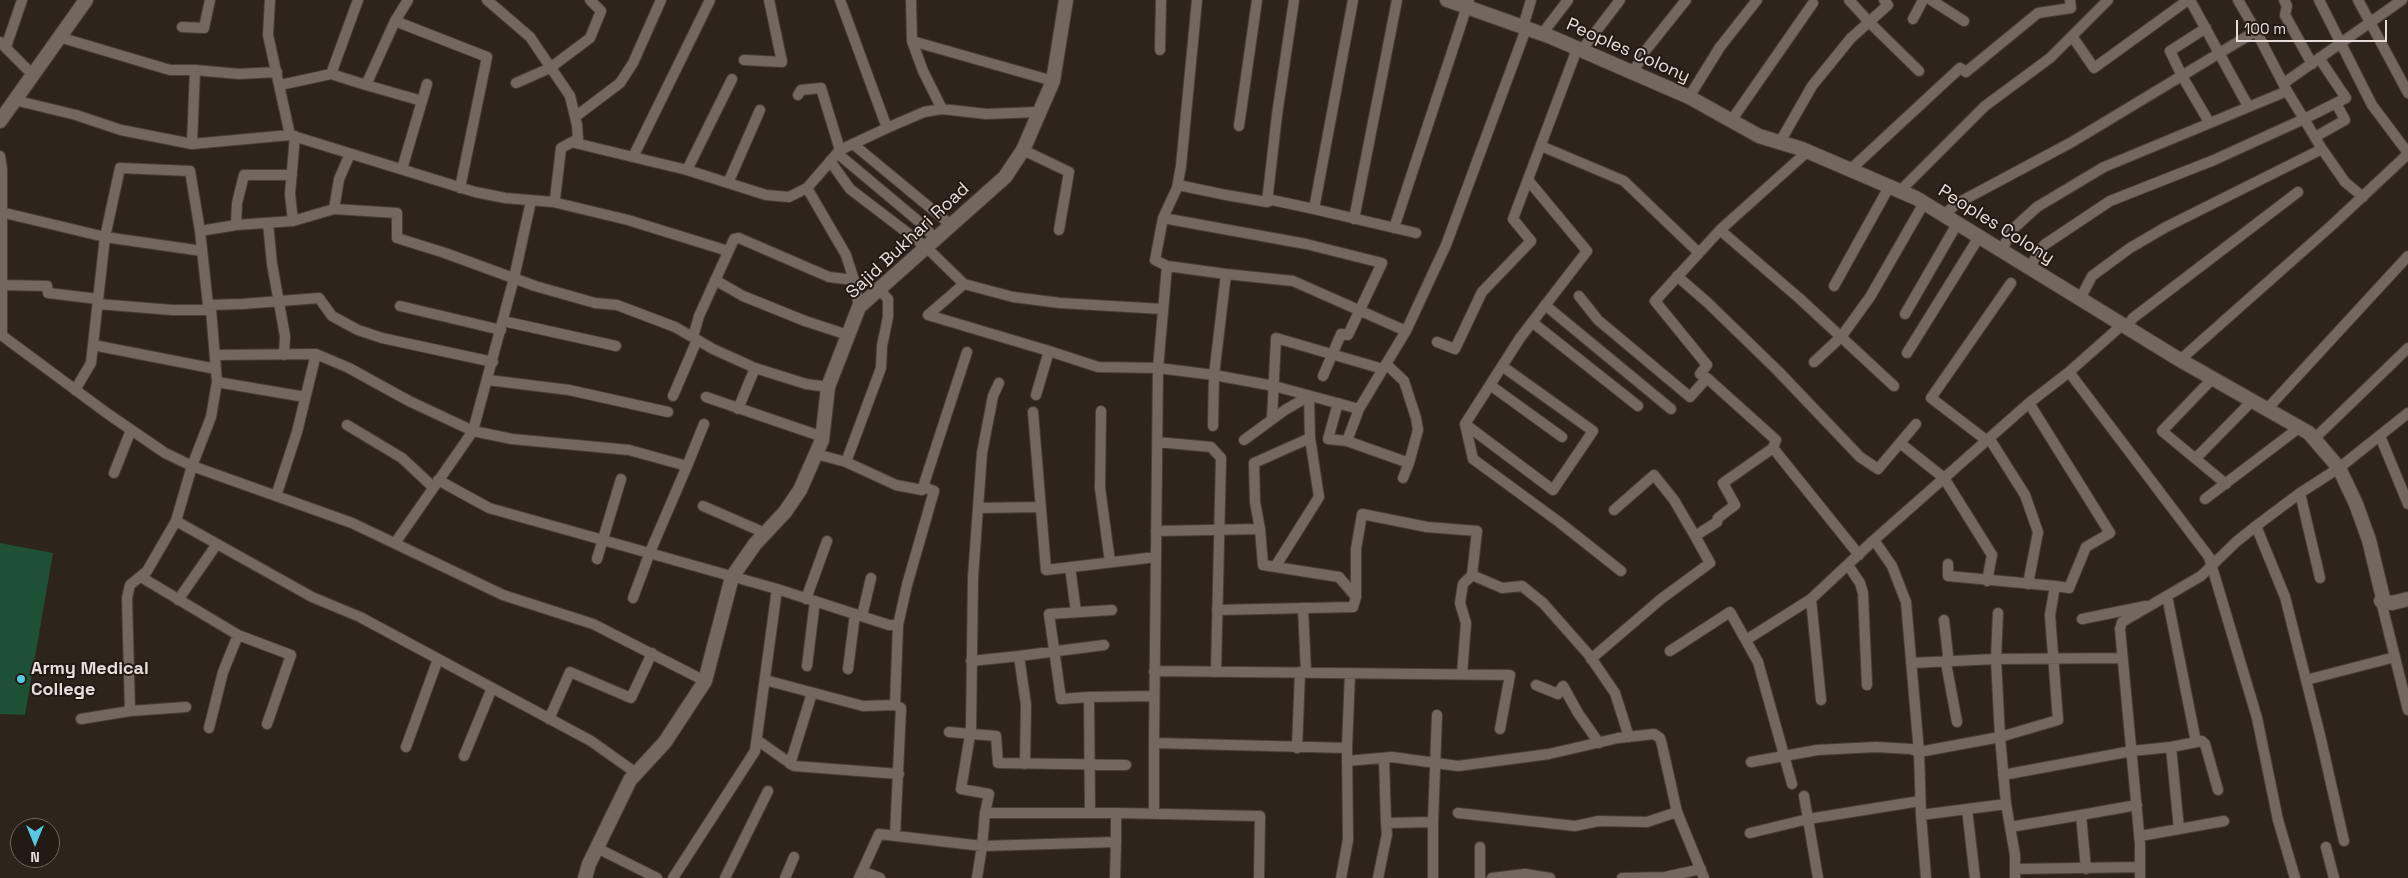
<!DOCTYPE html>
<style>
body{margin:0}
#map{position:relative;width:2408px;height:878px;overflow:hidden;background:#2d241c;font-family:"Space Grotesk",sans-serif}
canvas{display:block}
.north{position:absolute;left:10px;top:818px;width:50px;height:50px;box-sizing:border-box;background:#231a13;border:1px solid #716862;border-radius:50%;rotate:180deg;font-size:14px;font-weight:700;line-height:20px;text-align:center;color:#e5ded9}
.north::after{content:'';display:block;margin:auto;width:18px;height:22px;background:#58c9e3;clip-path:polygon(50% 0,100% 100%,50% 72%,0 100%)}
.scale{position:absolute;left:2236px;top:20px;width:151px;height:22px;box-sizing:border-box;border:2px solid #e5ded9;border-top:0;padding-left:6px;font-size:15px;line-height:18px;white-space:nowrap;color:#e5ded9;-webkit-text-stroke:4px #231a13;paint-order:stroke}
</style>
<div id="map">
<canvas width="2408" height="878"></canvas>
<div class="north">N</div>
<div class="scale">100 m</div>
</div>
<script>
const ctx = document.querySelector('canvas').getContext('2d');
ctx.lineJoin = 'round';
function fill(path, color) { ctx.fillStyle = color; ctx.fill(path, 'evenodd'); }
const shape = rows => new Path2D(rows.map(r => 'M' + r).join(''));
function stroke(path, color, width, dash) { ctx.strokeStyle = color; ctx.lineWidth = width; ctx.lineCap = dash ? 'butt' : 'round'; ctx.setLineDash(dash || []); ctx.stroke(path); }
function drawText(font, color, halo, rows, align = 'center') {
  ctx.font = font + ' "Space Grotesk",sans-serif'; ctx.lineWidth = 4; ctx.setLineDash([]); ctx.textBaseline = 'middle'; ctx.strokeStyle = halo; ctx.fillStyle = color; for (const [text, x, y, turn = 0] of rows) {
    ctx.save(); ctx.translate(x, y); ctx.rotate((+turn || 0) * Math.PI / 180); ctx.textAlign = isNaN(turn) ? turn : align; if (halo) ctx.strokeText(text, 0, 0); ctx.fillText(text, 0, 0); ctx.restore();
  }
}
fill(shape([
 [0,543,53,553,25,715,0,714]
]), '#1d5034');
const street = shape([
 [270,0,268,35,290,135],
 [840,0,887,128,924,112,942,109,986,114,1039,112],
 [911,0,912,41,923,71,942,109],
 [1849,0,1869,22,1919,71],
 [1931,0,1964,21],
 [2190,0,2248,106],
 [2238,0,2256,31],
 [2284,0,2287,6,2285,15,2312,64],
 [2319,0,2372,105,2408,153],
 [2358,0,2408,93],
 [1913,19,1923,0],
 [395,21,487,57,460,188],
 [182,27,204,28,210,0],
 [1523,27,1531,0],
 [2206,28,2170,51,2182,76,2209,122],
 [1542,34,1568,0],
 [2072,36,2094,68,2188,0],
 [59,37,170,70,195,70,192,144],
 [912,41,1053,81],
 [0,42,33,75],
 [6,47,22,0],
 [1160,50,1161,0],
 [1581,51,1620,0],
 [744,60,782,62,769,0],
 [195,70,239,74,277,72],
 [331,74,366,85,395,21,408,0],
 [1632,74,1646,50,1686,0],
 [516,83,550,68,590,38,601,11,590,0],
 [2284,83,2402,0],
 [280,85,331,74,358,0],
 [366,85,422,101],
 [798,95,801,90,821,88,840,150,887,128],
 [1689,97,1720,47,1757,0],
 [14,100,76,115,121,130,192,144,290,135,475,192,505,198,553,202,555,199,561,148,578,139,577,125,570,96,530,37,487,0],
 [575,117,620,83,633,63,661,0],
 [1731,121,1813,3],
 [1239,126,1257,0],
 [295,136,290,194,293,221,334,209,397,213,397,238,445,253,535,286,595,303,617,305,675,327,713,349,755,368,806,384,828,387],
 [2315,137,2345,120,2336,103],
 [1780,142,1812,86,1851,38,1888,5,1884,0],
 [575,143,633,157,710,0],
 [853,144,951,225],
 [1541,146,1624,181,1699,253,1720,230],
 [1023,150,1069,172,1059,230],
 [1808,151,1720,230,1799,298,1894,386],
 [837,153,923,225,935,239],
 [0,156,2,169,2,335],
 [633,157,687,170,732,79],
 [830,161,850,189,926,247,964,284,1013,297,1060,303,1162,309],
 [402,169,427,84],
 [687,170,766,195,789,197,807,188,840,150],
 [1850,170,1960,68,1966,72,2038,13,2071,8,2070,0],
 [1528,180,1587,251,1520,338,1465,424,1473,459,1559,522,1621,571],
 [728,183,760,110],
 [1178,185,1226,195,1267,202,1272,200,1314,209,1416,233],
 [807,188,846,255,854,280,859,307],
 [1900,191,1985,106,2050,58,2108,0],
 [553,202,628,220,728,251],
 [1267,202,1277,115,1294,0],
 [334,209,339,179,350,154],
 [1314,209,1353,0],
 [1,212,105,237,91,363,75,390],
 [1944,215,1956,204,2072,142,2256,31,2287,91],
 [1163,218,1306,244,1382,263,1348,335,1341,334,1323,376],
 [1354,219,1397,0],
 [268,223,272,264,285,336,284,355],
 [236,225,237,203,244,175,292,175],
 [1394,228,1469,0],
 [200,231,236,225,293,221],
 [2001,251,2013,229,2037,207,2104,167,2287,91,2304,119,2346,98,2319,58],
 [1699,253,1655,301,1707,365,1700,374,1707,378,1776,440,1773,448],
 [1167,266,1226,274,1214,375,1213,426],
 [2029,268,2044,245,2110,201,2214,160,2304,119,2322,149],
 [1226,274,1293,281,1406,331,1386,364],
 [1677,276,1708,303,1778,371,1860,457,1878,469,1916,424],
 [715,280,743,296,805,321,848,335],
 [964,284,928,315,1049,351,1036,395],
 [2,285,47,286,48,293,98,299],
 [1834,286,1889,187],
 [1579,296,1598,320,1690,397,1707,378],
 [2080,299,2092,276,2130,248,2166,227,2322,149,2345,182,2363,197],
 [98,304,172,310,211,310],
 [208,305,242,304,319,298,332,316,358,330,382,338,493,362],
 [1545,305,1671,409],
 [400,306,501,330],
 [1905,314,1957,224],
 [503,321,616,346],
 [1532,322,1638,406],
 [2126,327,2133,318,2298,192],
 [1406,331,1446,245,1526,29],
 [0,334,108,414,165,453,192,466,352,523,503,595,593,624,705,681],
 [693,337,699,316,734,239,739,238,829,277,854,280],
 [1437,342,1455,349,1482,292,1531,241,1513,219,1577,49],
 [93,345,216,369],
 [1049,351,1098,367,1158,368,1214,375,1274,386,1359,409,1347,441,1328,439,1338,403],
 [1907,353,1979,237],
 [216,355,316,354,349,368,409,401,473,431,512,439,629,450,687,466,704,424],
 [2180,360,2331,226,2408,154],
 [1814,362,1841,337,1870,297,1924,203],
 [2069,372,2122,325],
 [2213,378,2162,431,2226,484],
 [488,380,569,390,668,412],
 [217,382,305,397],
 [1490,385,1562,437],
 [673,396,697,340],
 [706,397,823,437],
 [2029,403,2069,372,2209,557,2257,718,2278,820,2295,878],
 [2268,408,2408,256],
 [738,409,755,368],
 [1359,409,1386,364,1404,381,1416,418,1418,430,1409,463],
 [1101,411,1100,488,1110,562],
 [1033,412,1046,570,1156,557],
 [1272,419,1276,338,1383,369],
 [1465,424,1553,490,1593,431,1502,366],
 [347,425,402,458,433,487],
 [2380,436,2408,504],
 [1989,438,2025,495,2038,532,2028,584],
 [2315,438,2408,348],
 [1244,440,1285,410,1309,396,1310,438],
 [1986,440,1931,398,2011,283],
 [1347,441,1409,463,1403,478],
 [1157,442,1211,447,1221,458,1216,672],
 [1900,443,1944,478,1992,555,1987,581],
 [816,454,846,462,881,368,882,346,888,317,888,299,879,289],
 [2196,458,2253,400],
 [846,462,896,485,922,490,967,352],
 [114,473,131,430],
 [438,480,489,508,777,589,755,751,673,878],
 [2300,493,2320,578],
 [276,496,297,432,316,354],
 [2205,499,2300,427],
 [703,506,765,533],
 [978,508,1039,507],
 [1614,510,1654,475,1674,500,1695,536],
 [176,521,312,597,360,617,591,741,636,773],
 [2256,526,2285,597,2320,735,2344,841],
 [1260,529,1255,502,1254,463,1310,438,1319,497,1275,567],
 [1156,531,1260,529,1263,565,1339,577,1356,597,1353,607,1217,610],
 [1874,540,2029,403,2110,533,2086,547,2069,588,2055,586],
 [395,543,473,431,514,278,531,201],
 [597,559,621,479],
 [1848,565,1860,583,1863,593,1867,685],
 [1070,567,1076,612],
 [1472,575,1502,588,1522,586,1543,603,1589,655,1615,693,1629,737],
 [141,577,238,635,291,655,267,724],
 [2167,596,2196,742],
 [1356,597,1356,549,1362,514,1427,527,1477,531,1472,575,1463,584,1460,603,1466,623,1462,674],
 [633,598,650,552,687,466],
 [806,599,827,541],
 [1811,599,1821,700],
 [178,600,217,544],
 [2381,601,2408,710],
 [1303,608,1306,672],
 [1998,613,1996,659,2123,658],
 [862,616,871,578],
 [2082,619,2146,606],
 [1944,620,1948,655,1946,663,1957,722],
 [898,625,907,585,934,491,923,487],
 [1746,640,1811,599,1874,540,1892,566,1906,602,1919,752,1911,749,1876,747,1817,750,1751,762],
 [1670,651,1730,612,1758,662,1792,784],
 [1019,656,1104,645],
 [1591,659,1661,599,1710,563,1695,536,1717,522,1718,518,1735,505,1723,483,1773,448,1859,555],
 [971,661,1019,656,1026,705,1025,764],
 [1911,663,1996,659,2000,737,2058,720,2050,615,2055,586,1948,576,1948,564],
 [807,666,815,601],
 [848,669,855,614],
 [1154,671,1510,675,1500,729],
 [765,680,863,706,895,705,898,625,889,625,777,589],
 [2306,680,2395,657],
 [1536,685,1558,694,1563,686,1578,713,1599,743],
 [1089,697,1061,699,1049,614,1112,610],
 [895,705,901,708,895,836],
 [130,711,127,598,130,585,147,571,176,521,192,466,211,417,217,382,211,310,208,305,200,231,190,171,120,168,105,237,202,251],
 [81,719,130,711,186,707],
 [549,719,570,672,631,698,652,653],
 [209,728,223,672,238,635],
 [949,732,996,736,998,763,1126,765],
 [757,740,794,766,899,774],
 [1154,743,1158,368,1167,266,1155,260,1163,218,1177,188,1181,166,1197,0],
 [406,747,438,659],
 [2171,747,2179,829],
 [1297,748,1300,672],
 [1347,748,1350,673],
 [464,756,492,688],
 [1384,758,1386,823],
 [1347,761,1392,757,1458,766,1549,754,1618,738,1654,734,1660,738,1662,745,1677,812,1704,878],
 [790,764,812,693],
 [2003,775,2132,751,2171,747,2202,741,2205,744,2218,790],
 [1804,796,1808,819,1920,801],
 [1967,809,1975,878],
 [985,813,989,794,961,789,971,729,973,577,982,453,993,396,999,383],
 [1090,813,1089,697,1154,696],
 [1116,813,1260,816,1259,878],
 [1458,813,1575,826,1599,821,1647,822,1677,812],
 [1154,814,1154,743,1347,748,1348,840,1341,878],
 [1921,815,1919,752,2000,737,2006,804,2015,855,2015,878],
 [2081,815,2137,805],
 [1433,822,1437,715],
 [2010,827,2081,815,2086,869],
 [1750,833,1808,819,1818,878],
 [2140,836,2224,821],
 [2326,847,2334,878],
 [597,848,657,878],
 [2015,869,2140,867],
 [862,871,880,878],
 [725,878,768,791],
 [785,878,794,857],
 [859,878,879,834,982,846,1116,842,1116,813,985,813,982,846,977,878],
 [1115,878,1116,842],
 [1378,878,1387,834,1386,823,1433,822,1433,878],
 [1480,878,1480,847],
 [1492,878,1525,874,1550,878],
 [1622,878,1665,877,1701,869],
 [1926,878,1921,815,2006,804],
 [2140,878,2140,844,2120,629,2122,622,2201,576,2236,542,2256,526,2300,493,2339,468,2408,413]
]);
const secondary = shape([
 [1447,0,1551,37,1689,97,1759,136,1802,149,1916,198,2180,360,2309,433,2339,468,2356,504,2369,540,2383,598,2381,601,2392,603,2408,599],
 [0,121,86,0],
 [585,878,589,864,630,780,665,742,705,681,732,577,755,544,785,512,800,490,822,440,828,387,859,307,1005,177,1023,150,1053,81,1066,0]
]);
stroke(street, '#473f39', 12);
stroke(secondary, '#473f39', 16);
stroke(street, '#72685f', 10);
stroke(secondary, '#72685f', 14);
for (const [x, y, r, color] of [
 [21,679,5,"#58c9e3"]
]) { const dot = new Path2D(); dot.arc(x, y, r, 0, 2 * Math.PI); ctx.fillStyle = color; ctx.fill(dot); stroke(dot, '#231a13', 2); }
drawText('18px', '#e5ded9', '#231a13', [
 ["Peoples Colony",1628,51,24],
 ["Peoples Colony",1996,225,32],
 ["Sajid Bukhari Road",908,241,-43]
]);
drawText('bold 18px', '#e5ded9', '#231a13', [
 ["Army Medical",31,669],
 ["College",31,690]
], 'left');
</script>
